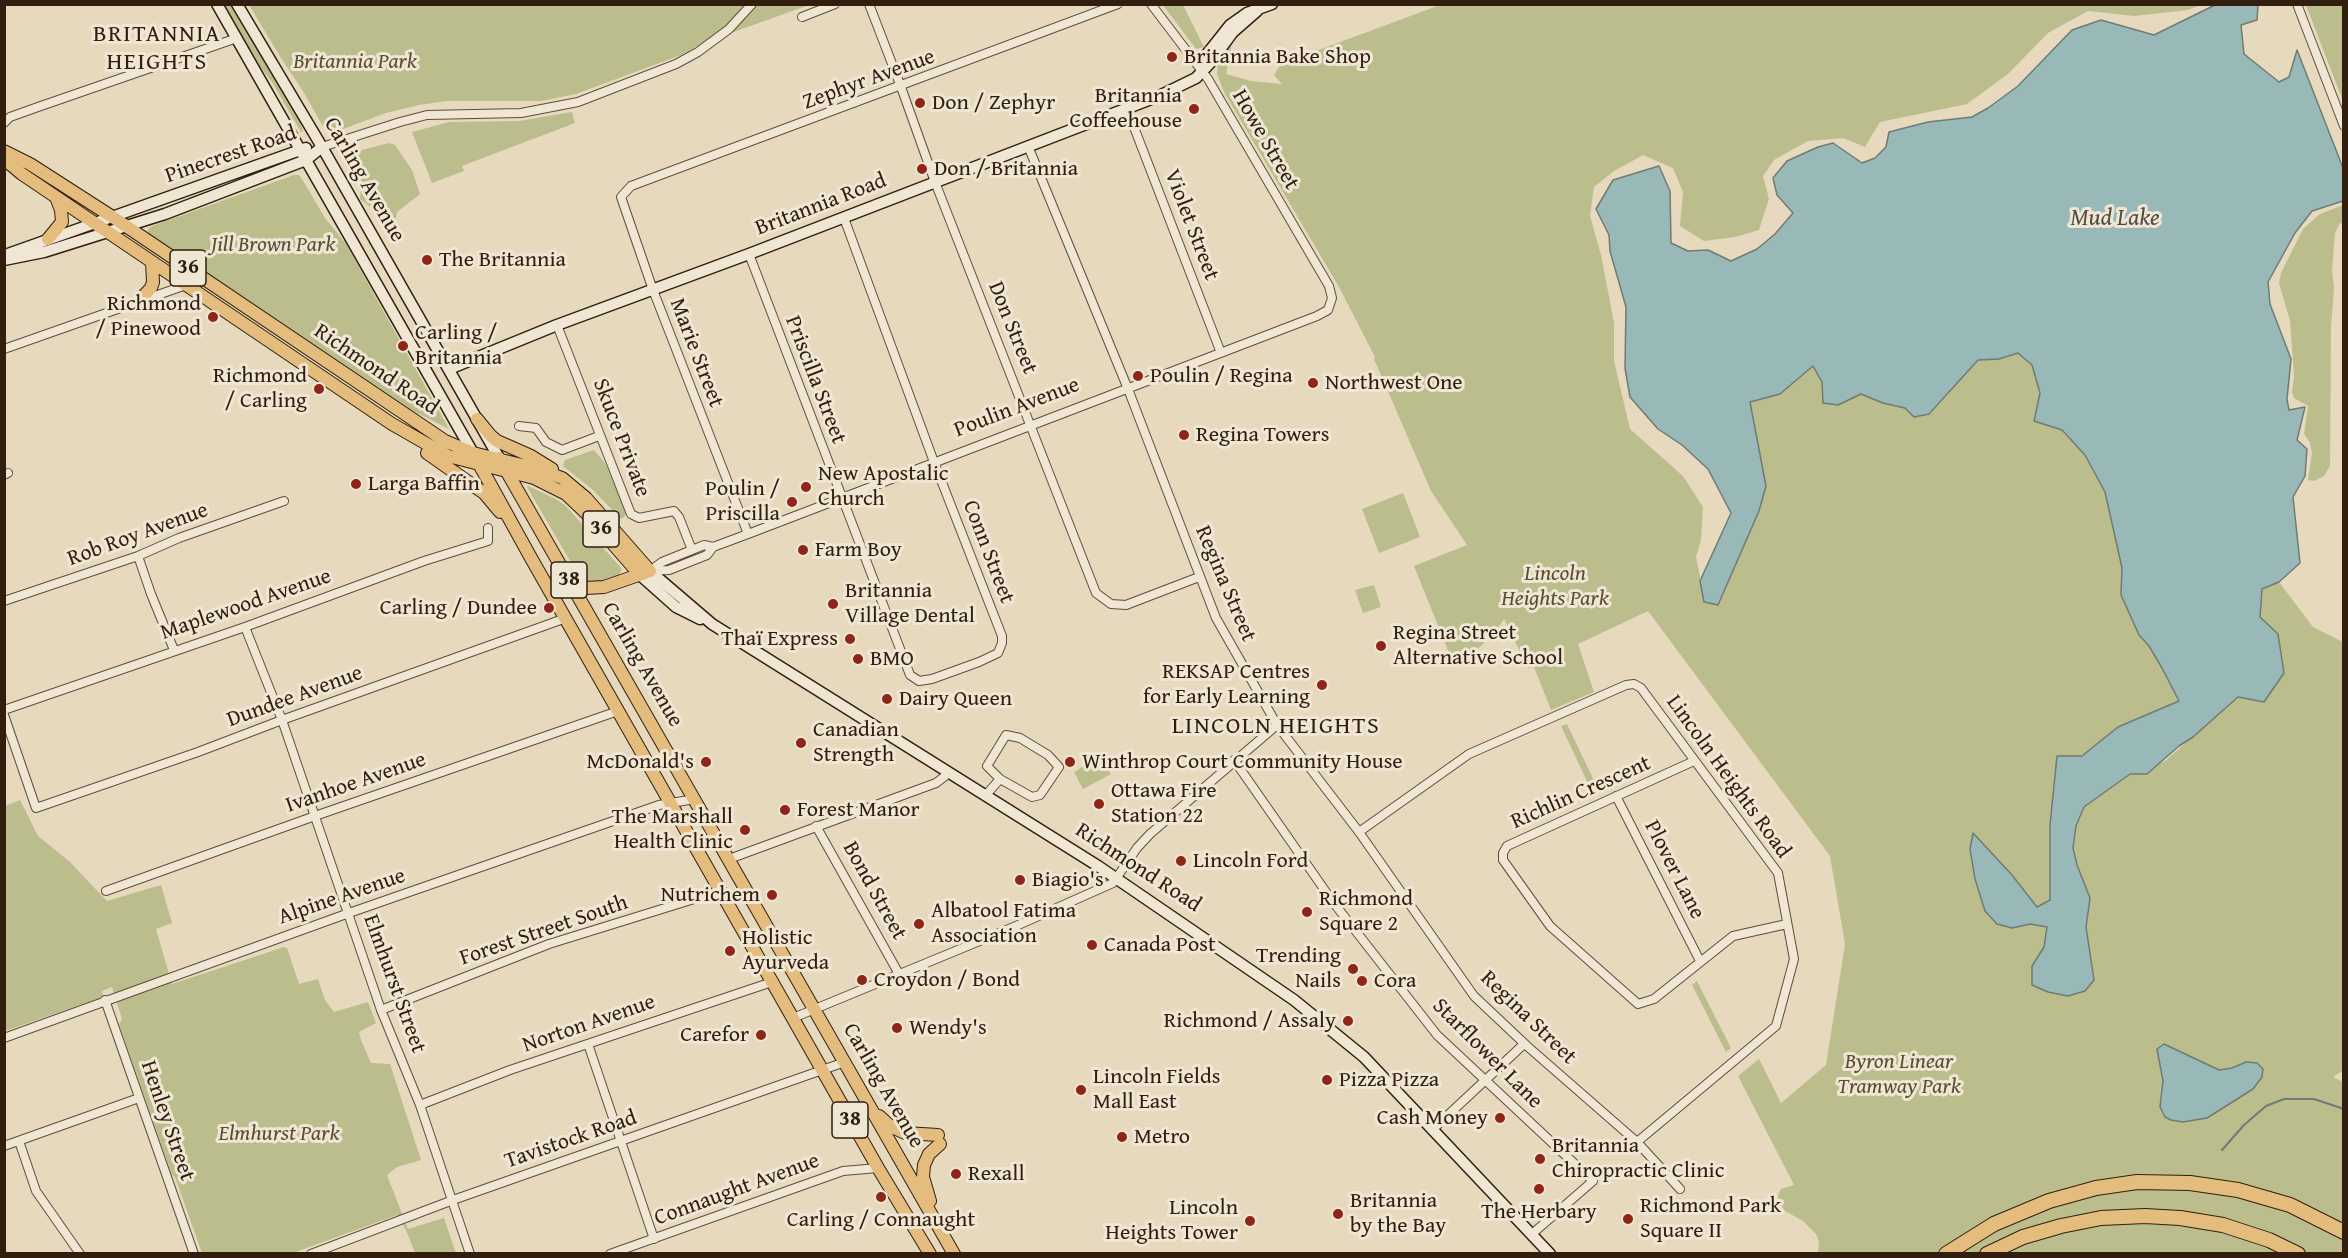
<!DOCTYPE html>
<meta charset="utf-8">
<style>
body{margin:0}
#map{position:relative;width:2348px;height:1258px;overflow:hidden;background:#e7d9bd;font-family:"Gentium Book Plus",serif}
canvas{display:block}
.frame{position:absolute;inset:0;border:6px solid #311e0e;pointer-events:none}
</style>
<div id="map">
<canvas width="2348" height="1258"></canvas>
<div class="frame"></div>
</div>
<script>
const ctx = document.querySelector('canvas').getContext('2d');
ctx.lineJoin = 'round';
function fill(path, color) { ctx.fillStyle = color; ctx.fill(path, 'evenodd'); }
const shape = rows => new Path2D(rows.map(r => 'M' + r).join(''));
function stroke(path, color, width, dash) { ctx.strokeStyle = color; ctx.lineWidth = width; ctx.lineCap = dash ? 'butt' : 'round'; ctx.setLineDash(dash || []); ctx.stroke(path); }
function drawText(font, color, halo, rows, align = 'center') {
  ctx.font = font + ' "Gentium Book Plus",serif'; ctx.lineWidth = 6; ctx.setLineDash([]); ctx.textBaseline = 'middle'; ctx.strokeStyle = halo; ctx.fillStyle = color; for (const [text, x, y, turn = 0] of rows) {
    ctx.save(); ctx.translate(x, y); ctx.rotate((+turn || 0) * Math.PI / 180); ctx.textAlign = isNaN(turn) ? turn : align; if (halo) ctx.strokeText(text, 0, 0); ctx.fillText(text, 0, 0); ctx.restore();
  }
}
fill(shape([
 [223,5,230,5,297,114,303,131,301,132,272,82,254,59],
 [249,5,809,5,703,43,681,55,576,94,541,101,446,101,419,105,386,113,335,132,330,132,325,130,303,91,281,58],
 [1163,5,1183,5,1204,47,1196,49],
 [1440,5,2200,5,2188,10,2134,16,2088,11,2048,33,2008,74,1967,104,1880,122,1865,147,1843,138,1808,141,1774,160,1763,176,1769,199,1759,230,1735,237,1704,241,1680,226,1683,192,1673,168,1643,155,1614,171,1594,187,1590,216,1601,255,1614,323,1614,361,1630,429,1683,476,1703,507,1701,540,1696,557,1705,602,1757,435,1750,402,1780,394,1813,366,1838,405,1861,394,1883,403,1930,414,1978,360,1999,359,2018,353,2032,365,2040,393,2034,421,2061,430,2085,455,2105,492,2122,568,2121,595,2139,635,2149,646,2162,668,2179,702,2118,727,2082,756,2057,756,2050,825,2050,899,2038,907,2012,875,1973,834,1970,849,1975,879,1985,911,1997,924,2012,928,2030,924,2047,927,2044,947,2032,966,2094,980,2086,927,2090,898,2077,865,2073,848,2076,826,2084,807,2130,774,2165,761,2238,697,2278,634,2260,617,2262,589,2279,582,2313,627,2343,642,2344,1070,2333,1077,2343,1082,2343,1253,1818,1253,1819,1242,1816,1234,1803,1221,1785,1211,1780,1204,1778,1196,1781,1189,1794,1185,1738,1076,1759,1059,1781,1103,1826,1065,1845,944,1830,856,1648,611,1578,644,1594,692,1551,710,1534,667,1528,668,1504,619,1498,628,1481,646,1453,663,1414,566,1467,545,1431,491,1374,359,1375,357,1339,287,1224,92,1217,74,1218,61,1233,37,1226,74,1251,81,1282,84,1274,75,1281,64],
 [2306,5,2343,5,2343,101],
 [572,112,575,123,462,166,464,171,432,183,412,132,449,122,519,121],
 [389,143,395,145,412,170,420,194,397,212,396,218,386,219,360,199,361,181,347,154],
 [294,175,299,175,302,179,325,218,346,244,449,429,413,411,148,233,148,229,152,226],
 [2343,205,2343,224,2340,223,2335,233,2332,271,2334,288,2331,326,2330,466,2324,476,2314,481,2308,480,2312,453,2310,443,2304,434,2308,406,2294,398,2292,393,2294,376,2290,321,2279,283,2281,273,2303,229,2320,214],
 [594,450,605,463,628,514,621,519,593,490,563,466,565,460],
 [528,486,554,498,565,505,622,569,619,575,594,583,583,583,527,487],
 [1403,493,1420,537,1379,553,1362,509],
 [1374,585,1381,607,1363,613,1355,590],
 [1567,724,1599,791,1593,794,1561,726],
 [1100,756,1111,774,1083,789,1074,772],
 [20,800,38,836,70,862,107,901,161,885,172,923,156,929,172,984,284,947,287,948,299,984,318,979,325,1000,334,1012,368,1002,376,1023,359,1032,361,1040,371,1063,390,1064,421,1160,397,1167,387,1175,408,1229,444,1218,456,1253,415,1253,406,1230,397,1215,293,1253,202,1253,175,1177,172,1175,119,1024,122,1019,112,987,102,991,103,996,100,998,5,1031,5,806],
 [1697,981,1731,1048,1726,1052,1692,985]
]), '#bcbd8d');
const water = shape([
 [2215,5,2258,5,2257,20,2241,25,2244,54,2279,82,2289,77,2297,50,2343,168,2343,201,2312,211,2295,233,2268,282,2270,304,2291,359,2287,399,2289,410,2305,407,2297,440,2307,449,2305,476,2293,497,2300,563,2279,582,2262,589,2260,617,2278,634,2284,673,2264,702,2238,697,2193,737,2179,746,2147,774,2130,774,2084,807,2076,826,2073,848,2077,865,2090,898,2086,927,2094,980,2085,991,2068,996,2048,992,2032,985,2032,966,2044,947,2047,927,2030,924,2012,928,1997,924,1985,911,1975,879,1970,849,1973,833,2012,875,2037,907,2050,900,2050,825,2057,756,2082,756,2118,727,2179,701,2162,668,2149,646,2139,635,2121,595,2122,568,2105,492,2085,455,2062,430,2034,421,2040,393,2032,365,2018,353,1999,359,1978,360,1929,414,1914,417,1905,408,1883,403,1861,394,1838,405,1823,403,1822,382,1813,366,1780,394,1750,402,1766,486,1759,511,1718,605,1704,602,1700,581,1731,513,1708,469,1682,445,1658,429,1630,397,1625,368,1626,307,1610,251,1609,235,1596,209,1613,180,1659,166,1670,191,1671,243,1688,251,1708,250,1731,261,1757,249,1775,234,1793,213,1777,195,1773,178,1787,161,1818,147,1833,143,1862,163,1875,158,1886,147,1889,132,1928,122,1972,117,1988,108,2018,86,2072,30,2101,20,2154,35,2215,5],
 [2164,1044,2219,1070,2232,1068,2246,1062,2257,1063,2263,1069,2262,1077,2253,1089,2207,1118,2183,1122,2171,1120,2165,1117,2160,1107,2163,1081,2157,1049,2164,1044]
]);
fill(water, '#98b9b8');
stroke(water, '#6f7b74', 1.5);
stroke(shape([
 [2222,1150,2244,1125,2266,1106,2284,1099,2314,1099,2344,1109]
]), '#6f7b74', 2);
const street = shape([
 [869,4,901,87,935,182,1096,593,1111,604,1126,605,1199,577],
 [2297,4,2344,126],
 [802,17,835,4],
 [1127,109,1221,353],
 [4,123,10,117,38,107,237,38],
 [1028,146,1128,389,1216,618,1277,725,1359,832,1474,996,1527,1046,1637,1142,1680,1189],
 [322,147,400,122,427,115,521,113,578,102,676,64,698,52,729,29,752,4],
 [749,254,910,675,919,681,932,679,979,662,998,653,1002,643,1002,636,934,462,844,218],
 [557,325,631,514,639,518,674,511,679,517,692,550],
 [4,349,186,285],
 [519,426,536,428,546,442,562,450,599,436],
 [4,475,8,473],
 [748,534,653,290,621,197,631,186,1118,4],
 [138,556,151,594,174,650],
 [650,571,662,562,692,550,704,545,713,547,748,534,1317,316,1328,310,1332,298,1329,286,1208,79,1151,4],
 [650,571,669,570,707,555,713,547],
 [4,601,138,556,179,538,284,501],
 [245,627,282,720,381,1010,420,1105,470,1254],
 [4,710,245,627,424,561,488,541,488,528],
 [4,715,36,808,198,752,282,720,566,618],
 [1234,760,1333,902,1437,1035,1593,1181,1532,1234],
 [1694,761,1507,846,1503,853,1503,860,1550,926,1638,1004,1654,999,1733,936,1787,924],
 [985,796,1000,779,1032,797,1040,795,1059,767,1048,755,1020,738,1006,735,987,766,1000,779],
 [1616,796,1700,961],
 [816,826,899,974],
 [1359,832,1469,754,1626,685,1634,684,1641,688,1778,873,1794,959,1776,1026,1637,1142],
 [729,859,936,783,949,773],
 [106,891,315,816,618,711],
 [105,1000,194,1254],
 [381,1010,549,944,720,891],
 [793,1018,1016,926,1113,883,1137,848,1150,834,1277,725],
 [4,1038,349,913,659,805,695,799],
 [588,1044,654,1239],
 [420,1105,510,1070,772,982],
 [1432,1130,1524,1044],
 [19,1141,36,1191,80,1254],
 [4,1146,139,1098],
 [311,1254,453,1200,845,1062],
 [610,1254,843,1171,878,1168]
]);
const secondary = shape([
 [217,4,473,453],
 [237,4,322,147,499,458],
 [1203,67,1207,54,1230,25,1247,13,1272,4],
 [5,255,306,148],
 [4,260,44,252,165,214,306,160,322,147],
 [449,369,557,325,749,254,1159,96,1196,78,1210,63,1233,32,1257,11],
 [650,571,712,624,1098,866,1294,1000,1364,1057,1550,1254],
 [640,575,676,607,700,619]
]);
const primary = shape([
 [4,151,30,164,114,218,445,441,473,453,538,469,562,478,586,498,650,571,604,587,586,588,570,578],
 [4,159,22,174,392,424,448,456,534,478,566,494,586,513,640,575],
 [48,239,62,222,61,210,56,197],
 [139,301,151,288,153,282,152,262],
 [477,419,490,435,497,441,531,456,552,469],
 [427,453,484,493,500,512],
 [473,453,531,558,878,1168,930,1254],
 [499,458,954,1254],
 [879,1116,890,1126,905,1133,938,1135],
 [930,1201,923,1177,924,1165,929,1154,940,1144]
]);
const highway = shape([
 [1946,1254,1994,1224,2049,1201,2096,1188,2137,1182,2190,1183,2238,1190,2290,1205,2344,1232],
 [1987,1254,2023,1237,2061,1226,2101,1218,2145,1216,2180,1218,2223,1225,2269,1240,2298,1254]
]);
stroke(street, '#5e4d3a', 10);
stroke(secondary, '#311e0e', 13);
stroke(primary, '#311e0e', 14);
stroke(highway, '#311e0e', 16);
stroke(street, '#efe6d4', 8);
stroke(secondary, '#efe6d4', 10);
stroke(primary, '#e4bc7e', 12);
stroke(highway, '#e4bc7e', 14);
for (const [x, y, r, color] of [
 [1172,57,6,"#8f2418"],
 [920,103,6,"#8f2418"],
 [1194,109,6,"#8f2418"],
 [922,169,6,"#8f2418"],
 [427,260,6,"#8f2418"],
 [213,317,6,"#8f2418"],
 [403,346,6,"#8f2418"],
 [1138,376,6,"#8f2418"],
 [1313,383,6,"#8f2418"],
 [319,389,6,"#8f2418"],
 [1184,435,6,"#8f2418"],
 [356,484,6,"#8f2418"],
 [806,487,6,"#8f2418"],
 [792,502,6,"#8f2418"],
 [803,550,6,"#8f2418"],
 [833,604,6,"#8f2418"],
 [549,608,6,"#8f2418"],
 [850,639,6,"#8f2418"],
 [1381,646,6,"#8f2418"],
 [858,659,6,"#8f2418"],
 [1322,685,6,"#8f2418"],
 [887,699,6,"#8f2418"],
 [801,743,6,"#8f2418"],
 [706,762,6,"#8f2418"],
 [1070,762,6,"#8f2418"],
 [1099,804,6,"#8f2418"],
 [785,810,6,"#8f2418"],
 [745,830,6,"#8f2418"],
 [1181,861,6,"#8f2418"],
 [1020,880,6,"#8f2418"],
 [772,895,6,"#8f2418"],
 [1307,912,6,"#8f2418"],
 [919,924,6,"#8f2418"],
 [1092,945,6,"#8f2418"],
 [730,951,6,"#8f2418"],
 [1353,969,6,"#8f2418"],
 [862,980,6,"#8f2418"],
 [1362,981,6,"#8f2418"],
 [1348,1021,6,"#8f2418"],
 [897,1028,6,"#8f2418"],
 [761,1035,6,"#8f2418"],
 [1327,1080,6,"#8f2418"],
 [1081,1090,6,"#8f2418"],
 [1500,1118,6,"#8f2418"],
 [1122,1137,6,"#8f2418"],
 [1540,1159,6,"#8f2418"],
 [956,1174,6,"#8f2418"],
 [1539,1189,6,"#8f2418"],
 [881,1197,6,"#8f2418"],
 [1338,1214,6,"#8f2418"],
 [1628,1219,6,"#8f2418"],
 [1250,1221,6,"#8f2418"]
]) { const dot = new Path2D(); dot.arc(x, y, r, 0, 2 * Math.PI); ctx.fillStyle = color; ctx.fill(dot); stroke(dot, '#efe6d4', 2); }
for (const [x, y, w] of [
 [188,268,36],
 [601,529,36],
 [569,580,36],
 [850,1120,36]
]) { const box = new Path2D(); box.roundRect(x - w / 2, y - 18, w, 36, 4.5); ctx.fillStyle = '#efe6d4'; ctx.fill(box); stroke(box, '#311e0e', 1.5); }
drawText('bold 21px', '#311e0e', null, [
 ["36",188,268],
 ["36",601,529],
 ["38",569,580],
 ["38",850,1120]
]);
drawText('22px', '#311e0e', '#efe6d4', [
 ["Britannia Bake Shop",1184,57],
 ["Britannia",1182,96,"right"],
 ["Coffeehouse",1182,121,"right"],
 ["Don / Zephyr",932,103],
 ["Don / Britannia",934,169],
 ["The Britannia",439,260],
 ["Richmond",201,304,"right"],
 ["/ Pinewood",201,329,"right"],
 ["Carling /",415,333],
 ["Britannia",415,358],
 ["Richmond",307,376,"right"],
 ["/ Carling",307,401,"right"],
 ["Poulin / Regina",1150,376],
 ["Northwest One",1325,383],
 ["Regina Towers",1196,435],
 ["New Apostalic",818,474],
 ["Church",818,499],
 ["Larga Baffin",368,484],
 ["Poulin /",780,489,"right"],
 ["Priscilla",780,514,"right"],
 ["Farm Boy",815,550],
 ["Britannia",845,591],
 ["Village Dental",845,616],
 ["Carling / Dundee",537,608,"right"],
 ["Regina Street",1393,633],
 ["Alternative School",1393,658],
 ["Thaï Express",838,639,"right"],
 ["BMO",870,659],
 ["REKSAP Centres",1310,672,"right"],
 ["for Early Learning",1310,697,"right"],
 ["Dairy Queen",899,699],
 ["Canadian",813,730],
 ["Strength",813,755],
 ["McDonald's",694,762,"right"],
 ["Winthrop Court Community House",1082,762],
 ["Ottawa Fire",1111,791],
 ["Station 22",1111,816],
 ["Forest Manor",797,810],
 ["The Marshall",733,817,"right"],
 ["Health Clinic",733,842,"right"],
 ["Lincoln Ford",1193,861],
 ["Biagio's",1032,880],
 ["Nutrichem",760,895,"right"],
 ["Richmond",1319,899],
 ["Square 2",1319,924],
 ["Albatool Fatima",931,911],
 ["Association",931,936],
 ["Holistic",742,938],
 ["Ayurveda",742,963],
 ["Canada Post",1104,945],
 ["Trending",1341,956,"right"],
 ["Nails",1341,981,"right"],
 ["Croydon / Bond",874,980],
 ["Cora",1374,981],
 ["Richmond / Assaly",1336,1021,"right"],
 ["Wendy's",909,1028],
 ["Carefor",749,1035,"right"],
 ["Lincoln Fields",1093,1077],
 ["Mall East",1093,1102],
 ["Pizza Pizza",1339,1080],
 ["Cash Money",1488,1118,"right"],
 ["Metro",1134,1137],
 ["Britannia",1552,1146],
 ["Chiropractic Clinic",1552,1171],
 ["Rexall",968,1174],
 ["Britannia",1350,1201],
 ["by the Bay",1350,1226],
 ["Richmond Park",1640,1206],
 ["Square II",1640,1231],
 ["Lincoln",1238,1208,"right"],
 ["Heights Tower",1238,1233,"right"],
 ["The Herbary",1539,1212,"center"],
 ["Carling / Connaught",881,1220,"center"]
], 'left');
drawText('italic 22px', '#5b4e34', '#efe6d4', [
 ["Britannia Park",355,62],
 ["Jill Brown Park",273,245],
 ["Lincoln",1555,574],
 ["Heights Park",1555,599],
 ["Byron Linear",1899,1062],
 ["Tramway Park",1899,1087],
 ["Elmhurst Park",279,1134]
]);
drawText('22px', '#311e0e', '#efe6d4', [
 ["Zephyr Avenue",869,80,-20],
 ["Howe Street",1265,140,60],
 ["Pinecrest Road",231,155,-19],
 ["Carling Avenue",364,180,60],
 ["Britannia Road",821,205,-21],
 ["Violet Street",1191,225,69],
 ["Don Street",1012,328,68],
 ["Marie Street",696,353,69],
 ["Richmond Road",376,370,34],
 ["Priscilla Street",815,380,69],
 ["Poulin Avenue",1017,408,-21],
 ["Skuce Private",621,438,69],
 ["Rob Roy Avenue",138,535,-20],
 ["Conn Street",988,552,69],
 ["Regina Street",1225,584,67],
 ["Maplewood Avenue",246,605,-19],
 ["Carling Avenue",642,665,60],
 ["Dundee Avenue",295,697,-20],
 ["Lincoln Heights Road",1728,777,54],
 ["Ivanhoe Avenue",356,783,-19],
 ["Richlin Crescent",1581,793,-24],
 ["Richmond Road",1138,868,33],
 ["Plover Lane",1674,870,63],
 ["Bond Street",874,891,61],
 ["Alpine Avenue",342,897,-19],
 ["Forest Street South",544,931,-19],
 ["Elmhurst Street",394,984,70],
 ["Regina Street",1528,1018,44],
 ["Norton Avenue",589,1024,-19],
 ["Starflower Lane",1487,1054,45],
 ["Carling Avenue",883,1086,60],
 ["Henley Street",167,1121,71],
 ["Tavistock Road",571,1140,-19],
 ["Connaught Avenue",737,1190,-20]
]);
ctx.letterSpacing = '1.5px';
drawText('24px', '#311e0e', '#efe6d4', [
 ["BRITANNIA",157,35],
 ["HEIGHTS",157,63],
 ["LINCOLN HEIGHTS",1276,727]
]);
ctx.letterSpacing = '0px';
drawText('italic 24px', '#504c41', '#efe6d4', [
 ["Mud Lake",2115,219]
]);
</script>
